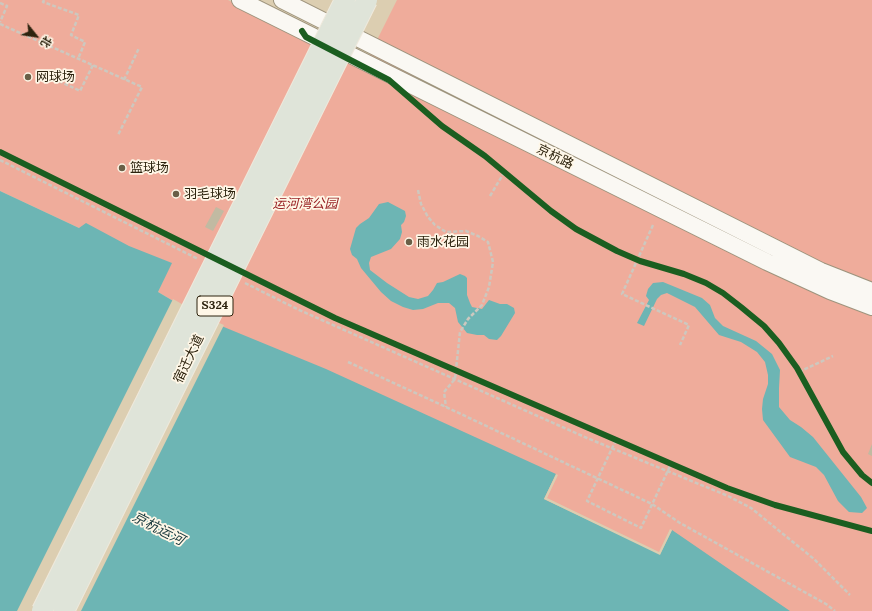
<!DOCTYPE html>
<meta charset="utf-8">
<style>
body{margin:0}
#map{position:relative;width:872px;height:611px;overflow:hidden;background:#dcceb1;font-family:Lora,"Noto Sans SC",serif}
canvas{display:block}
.north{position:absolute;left:16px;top:16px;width:40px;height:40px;-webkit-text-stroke:3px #fff7e7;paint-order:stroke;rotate:120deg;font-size:11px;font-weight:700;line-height:16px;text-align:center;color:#2d230e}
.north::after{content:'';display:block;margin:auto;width:14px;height:18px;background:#2d230e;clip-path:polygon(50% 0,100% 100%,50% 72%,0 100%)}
</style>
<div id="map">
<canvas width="872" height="611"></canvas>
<div class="north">北</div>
</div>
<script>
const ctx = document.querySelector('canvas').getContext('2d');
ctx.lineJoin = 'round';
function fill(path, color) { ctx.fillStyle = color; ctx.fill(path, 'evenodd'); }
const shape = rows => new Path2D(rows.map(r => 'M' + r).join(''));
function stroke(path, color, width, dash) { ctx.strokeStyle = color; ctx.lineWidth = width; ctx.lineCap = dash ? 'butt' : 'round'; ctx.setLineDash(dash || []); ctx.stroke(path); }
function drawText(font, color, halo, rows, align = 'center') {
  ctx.font = font + ' Lora,"Noto Sans SC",serif'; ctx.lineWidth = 3.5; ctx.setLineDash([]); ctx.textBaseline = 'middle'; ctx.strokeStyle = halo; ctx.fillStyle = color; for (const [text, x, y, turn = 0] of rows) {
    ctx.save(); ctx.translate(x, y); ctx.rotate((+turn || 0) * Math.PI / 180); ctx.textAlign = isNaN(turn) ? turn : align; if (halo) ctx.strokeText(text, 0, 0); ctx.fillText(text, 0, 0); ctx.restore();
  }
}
fill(shape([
 [0,0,228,0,362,70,397,0,872,0,872,611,92,611,202,318,158,292,171,263,79,228,0,191]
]), '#efac9b');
fill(shape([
 [0,191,79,228,86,223,129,246,172,263,158,292,202,318,326,369,556,474,544,499,660,554,672,530,790,611,0,611],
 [388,202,405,211,406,216,404,222,401,225,402,232,400,239,391,249,371,257,369,263,370,270,387,283,409,297,418,299,428,296,433,290,437,283,443,282,460,274,465,276,467,278,467,295,470,303,472,307,482,309,489,300,500,304,507,304,514,308,515,313,501,336,497,340,489,339,484,335,477,335,467,333,458,322,455,308,449,303,438,303,423,309,413,310,403,307,391,301,381,292,361,268,357,259,352,255,350,249,356,228,360,224,369,218,379,204],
 [663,282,702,298,710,305,715,318,723,326,756,341,772,354,780,370,779,388,779,407,790,420,801,427,813,437,861,497,867,508,862,513,849,512,838,501,824,475,816,467,790,457,763,420,762,409,763,399,768,384,768,375,765,362,757,352,741,342,719,335,695,307,667,293,661,295,657,299,644,326,637,323,649,300,646,296,648,289,653,283]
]), '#6db5b4');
fill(shape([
 [173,299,203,316,224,325,81,611,17,611],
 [556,474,558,475,547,498,659,552,670,529,672,530,660,555,544,499]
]), '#dcceb1');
fill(shape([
 [216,207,224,211,213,231,205,227],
 [872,444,872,456,868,454]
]), '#c1baa2');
const tertiary = shape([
 [240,0,767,262,830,291,872,307],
 [282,0,821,271,872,291]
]);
stroke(tertiary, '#9e947d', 18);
stroke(shape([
 [44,0,43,2,79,15,71,35,85,42,78,59],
 [0,3,7,6,0,22],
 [0,24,142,87,118,135],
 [124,80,139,48],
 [59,81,80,91,93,65],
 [0,160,198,259],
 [418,190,421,204,428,217,435,225,446,232,466,231,478,236,488,242,493,262,489,287,482,305,468,319,460,332,455,379,444,392,446,407],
 [490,196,505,171],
 [653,225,622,294,689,325,680,345],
 [245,283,297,309,587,438,728,496,751,508,814,559,850,595],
 [348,362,446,407,652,504,680,523,826,604,835,611],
 [799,372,833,356],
 [616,440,587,501,641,528,671,464]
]), '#cdc8bf', 2.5, [4, 2]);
stroke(tertiary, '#faf8f3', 16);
const primaryBridge = shape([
 [42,611,345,0],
 [64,611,367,0]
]);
stroke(primaryBridge, '#efe9dc', 22, []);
stroke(primaryBridge, '#dfe4d9', 20);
stroke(shape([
 [302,31,306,37,389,80,442,126,485,156,551,211,576,229,617,251,640,261,684,274,706,283,723,293,741,307,764,326,779,343,797,368,843,452,862,475,872,483],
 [0,152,335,318,727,488,775,505,872,531]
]), '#1b5e20', 6);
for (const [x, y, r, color] of [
 [28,77,4,"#6a5f47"],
 [122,168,4,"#6a5f47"],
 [176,194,4,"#6a5f47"],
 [409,242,4,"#6a5f47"]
]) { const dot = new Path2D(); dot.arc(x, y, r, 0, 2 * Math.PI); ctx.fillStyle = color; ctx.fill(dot); stroke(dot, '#fff7e7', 1.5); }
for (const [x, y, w] of [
 [215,306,36]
]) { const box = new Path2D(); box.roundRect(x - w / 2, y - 10, w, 20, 3); ctx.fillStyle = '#fff7e7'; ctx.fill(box); stroke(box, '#2d230e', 1); }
drawText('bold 12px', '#2d230e', null, [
 ["S324",215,306]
]);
drawText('13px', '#2d230e', '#fff7e7', [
 ["网球场",36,77],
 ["篮球场",130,168],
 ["羽毛球场",184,194],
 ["雨水花园",417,242]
], 'left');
drawText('13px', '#2d230e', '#fff7e7', [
 ["京杭路",555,157,26],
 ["宿迁大道",189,359,-64]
]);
drawText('italic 13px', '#992225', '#fff7e7', [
 ["运河湾公园",305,204]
]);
drawText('italic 14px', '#193a3e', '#fff7e7', [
 ["京杭运河",158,529,27]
]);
</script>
